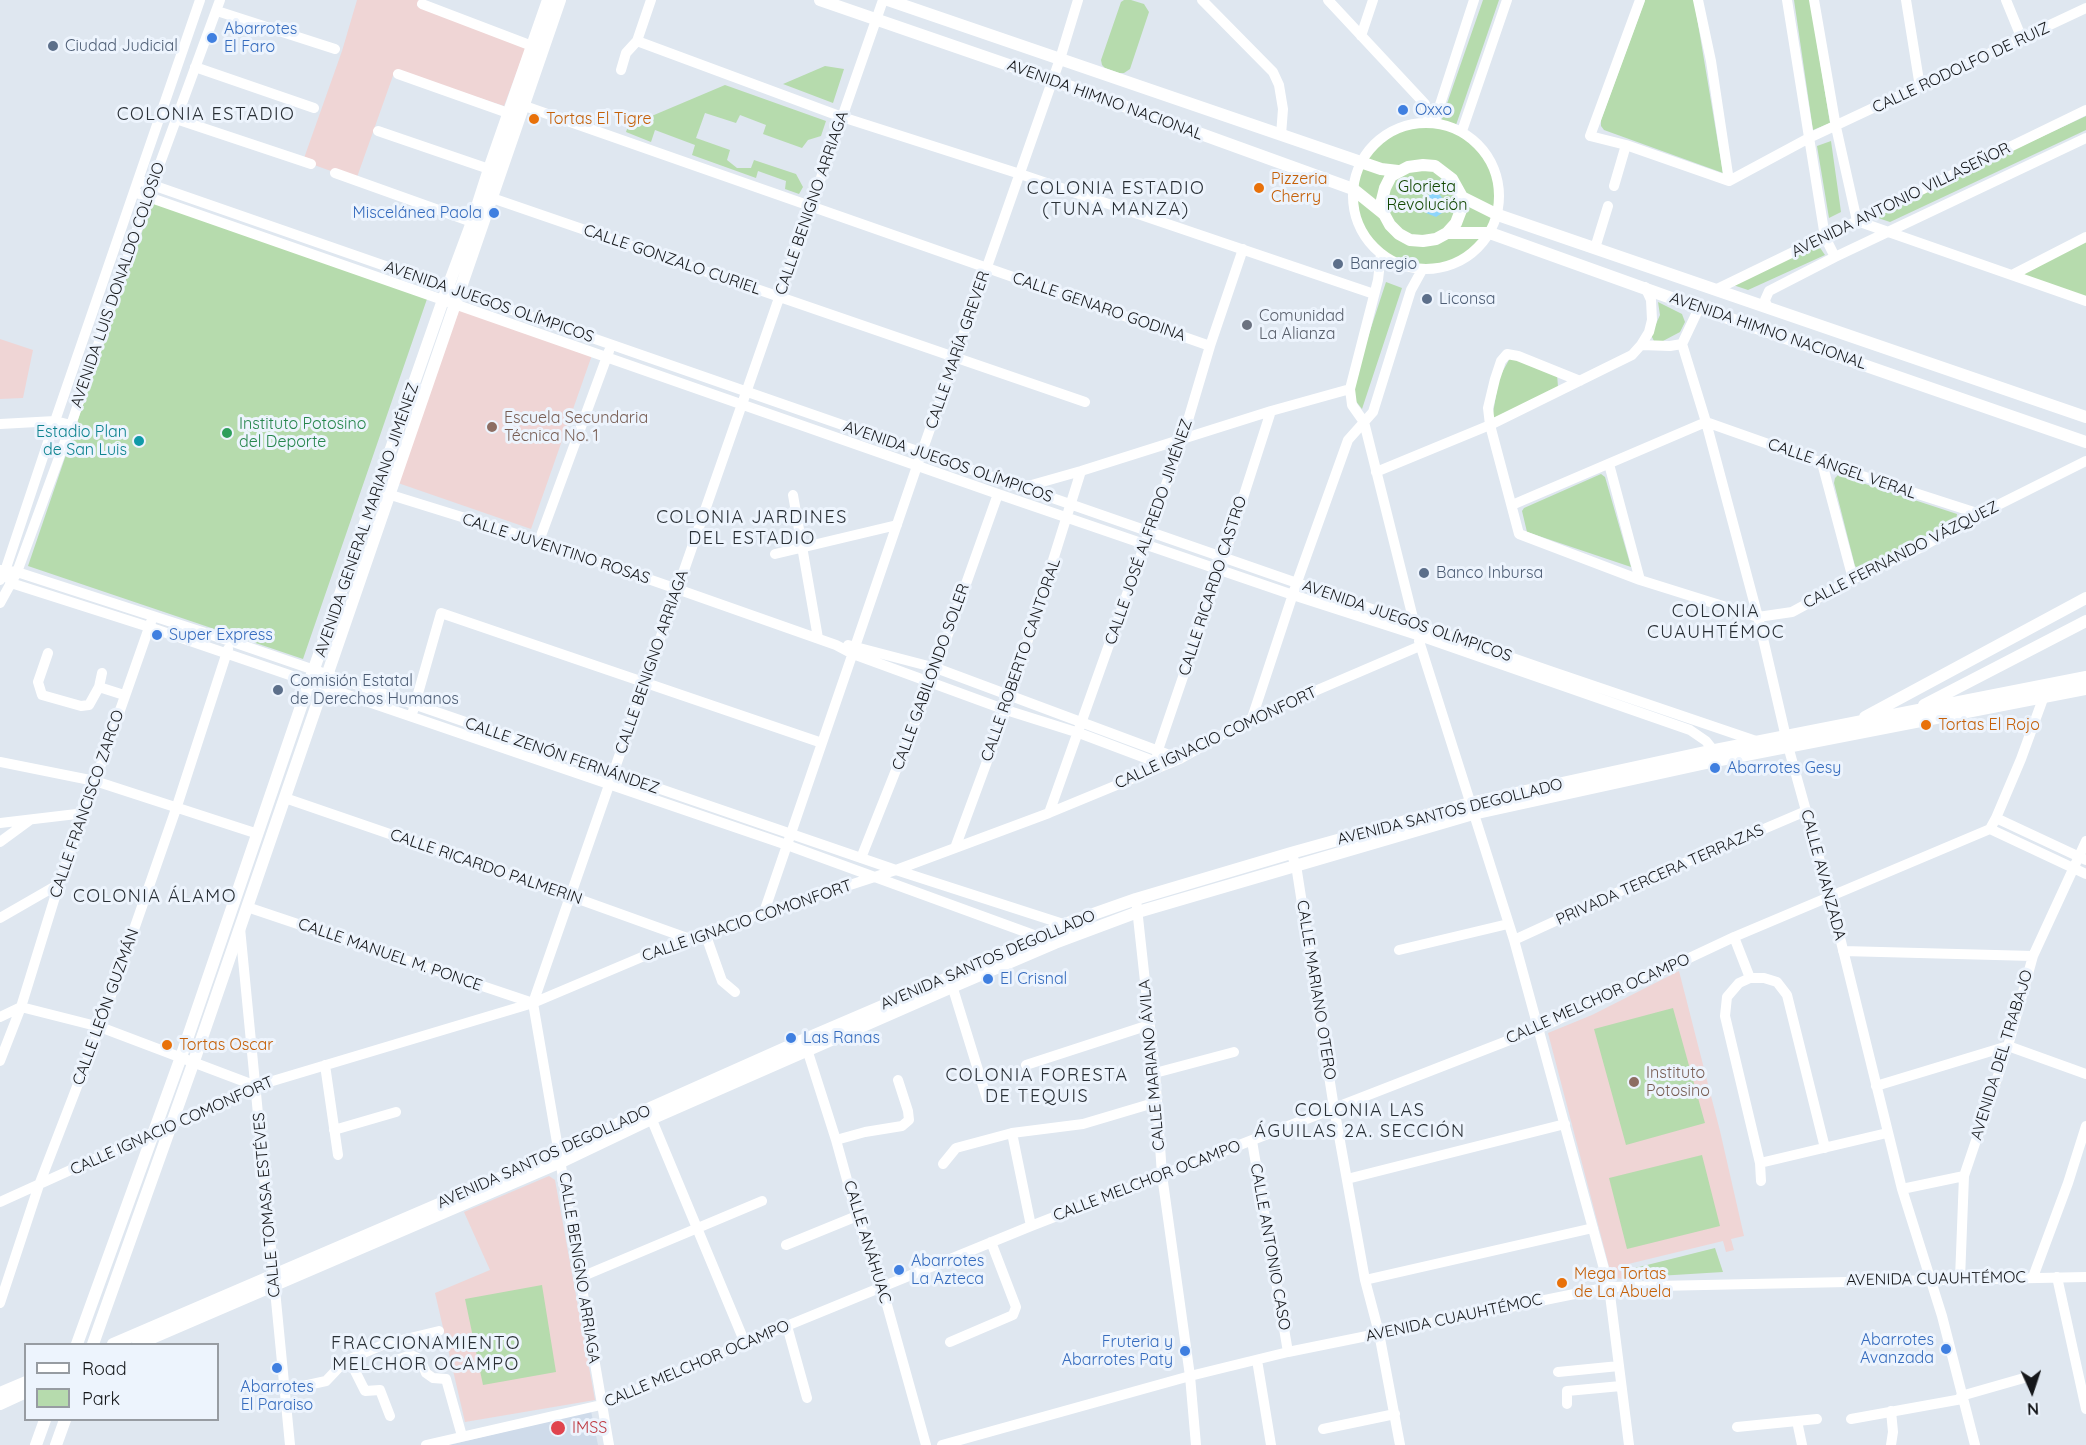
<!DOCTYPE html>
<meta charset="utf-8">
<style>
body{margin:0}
#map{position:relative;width:2086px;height:1445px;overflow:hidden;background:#dfe7f0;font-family:Quicksand,sans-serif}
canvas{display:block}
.legend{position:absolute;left:24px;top:1343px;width:195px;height:78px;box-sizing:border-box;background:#edf4fd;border:2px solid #979ca2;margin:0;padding:8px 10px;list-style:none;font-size:18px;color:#15171a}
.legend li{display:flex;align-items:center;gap:12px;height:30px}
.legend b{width:30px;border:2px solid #979ca2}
.north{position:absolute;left:2002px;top:1361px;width:60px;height:60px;-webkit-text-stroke:4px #edf4fd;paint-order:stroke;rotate:177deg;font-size:16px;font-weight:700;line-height:24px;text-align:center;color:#15171a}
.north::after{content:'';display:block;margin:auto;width:21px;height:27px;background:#15171a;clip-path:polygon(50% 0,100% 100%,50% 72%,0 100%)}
</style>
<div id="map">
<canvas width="2086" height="1445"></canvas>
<ul class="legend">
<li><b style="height:8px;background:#fff"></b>Road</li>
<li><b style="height:16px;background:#b6dbad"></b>Park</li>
</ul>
<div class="north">N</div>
</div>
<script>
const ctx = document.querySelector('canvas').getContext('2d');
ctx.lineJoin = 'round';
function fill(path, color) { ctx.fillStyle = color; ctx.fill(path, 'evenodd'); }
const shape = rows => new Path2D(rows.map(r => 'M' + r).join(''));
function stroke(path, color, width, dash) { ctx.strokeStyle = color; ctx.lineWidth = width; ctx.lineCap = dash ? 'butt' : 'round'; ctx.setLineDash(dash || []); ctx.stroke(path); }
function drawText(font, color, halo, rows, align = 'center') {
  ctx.font = font + ' Quicksand,sans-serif'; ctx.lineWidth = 6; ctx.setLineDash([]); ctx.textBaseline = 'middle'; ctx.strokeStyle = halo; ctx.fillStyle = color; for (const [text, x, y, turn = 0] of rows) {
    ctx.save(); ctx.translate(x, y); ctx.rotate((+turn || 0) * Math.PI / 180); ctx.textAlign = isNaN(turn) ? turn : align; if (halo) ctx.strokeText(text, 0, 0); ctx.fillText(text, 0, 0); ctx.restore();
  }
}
fill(shape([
 [591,1411,598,1445,449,1445]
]), '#cfdbea');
fill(shape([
 [357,0,419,0,417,6,526,47,504,106,395,70,356,180,303,161,342,51],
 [459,309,592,355,531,529,398,483],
 [0,339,33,350,23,398,0,399],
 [1679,971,1720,1131,1744,1236,1731,1239,1734,1250,1726,1252,1723,1241,1620,1266,1623,1279,1616,1278,1611,1274,1548,1033,1592,1015],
 [549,1176,555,1180,595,1400,465,1422,435,1293,490,1270,464,1212]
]), '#efd5d5');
fill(shape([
 [1124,0,1131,0,1144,4,1149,12,1130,69,1124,73,1119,73,1105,68,1102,65,1101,60,1121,2],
 [1483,0,1499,0,1456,125,1441,121],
 [1645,0,1694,0,1723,173,1604,130,1601,126,1601,120],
 [1794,0,1810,0,1830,123,1813,130],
 [825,66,844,69,833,103,783,84],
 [725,85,826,121,821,136,808,140,802,148,763,134,766,125,740,115,736,123,705,113,696,138,730,150,727,160,737,168,751,168,754,160,796,174,803,187,799,194,785,189,786,181,758,171,756,178,692,155,695,145,655,130,651,142,626,132,628,126],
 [2086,116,2086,130,1890,222,1872,216],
 '1353 196a73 73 0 1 1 146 0a73 73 0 1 1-146 0Z',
 [1831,141,1841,212,1829,218,1817,146],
 [153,200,427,299,303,659,28,566],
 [2086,237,2086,301,2012,275],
 [1816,242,1825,255,1748,290,1730,284],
 [1386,282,1402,288,1362,409,1355,400,1353,383],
 [1658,302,1682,314,1685,322,1680,332,1663,341,1654,341,1651,335,1660,315],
 [1510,358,1557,374,1558,387,1492,419,1499,378],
 [1601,474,1605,477,1631,567,1527,532,1522,511,1524,508],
 [1838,475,1957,514,1956,520,1861,571,1855,566,1834,483,1835,478],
 [1673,1008,1705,1123,1626,1145,1594,1029],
 [1702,1155,1720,1226,1627,1249,1609,1178],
 [1715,1248,1723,1272,1625,1278,1623,1271],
 [542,1285,556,1372,483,1385,465,1299]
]), '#b6dbad');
fill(shape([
 [1431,194,1439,194,1446,203,1445,211,1436,217,1426,213,1423,206,1425,198]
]), '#8ed5fc');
stroke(shape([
 [1202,0,1273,72,1279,85,1283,109,1281,135],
 [1328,0,1425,104,1429,123],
 [1640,0,1590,136,1626,145,1729,181,1809,138,2086,8],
 [1698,0,1711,61,1729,181],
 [1787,0,1825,237,1835,257],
 [1814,0,1836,127,1857,221,2086,301],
 [1906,0,1920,87],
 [2006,0,2022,39],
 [422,4,532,46],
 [217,11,335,49],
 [1361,36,1373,0],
 [637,41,842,117,1020,174,1374,294],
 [195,67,314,108],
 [621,70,626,53,637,41,651,0],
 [398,74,508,113],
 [516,103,1210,346],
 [176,119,311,164],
 '1353 196a73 73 0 1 1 146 0a73 73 0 1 1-146 0Z',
 [1434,123,1474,0],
 [378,131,489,169],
 [1462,131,1507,0],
 [335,173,472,222],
 [138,180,1550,671,1759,742],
 [1614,186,1626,145],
 [134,192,998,494,1293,595,1417,635,1690,730,1706,741,1718,756],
 [492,198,1085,402],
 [1595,248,1608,206],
 [1381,254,1378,280,1350,389,1352,405,1364,422,1415,626],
 [2012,275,2086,237],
 [1717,289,2086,110],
 [1767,306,1765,300,1769,291,1835,257,2086,138],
 [1699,308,1682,344,1706,422,1758,617,1788,746,1830,897,1902,1189,1942,1316,1975,1445],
 [1641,345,1670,346,1682,344],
 [1580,381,1518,356,1507,354,1501,361,1495,379,1488,408,1490,425,1519,534,1640,580,1758,617,1792,612,1853,579,1920,548,1980,514,2086,461],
 [0,424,55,421,71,425],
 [1822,463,1853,579],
 [1609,464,1640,580],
 [1376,472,1490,425,1632,355,1641,345,1649,332,1652,320,1651,300,1645,287],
 [1021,488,1081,471,1271,411,1350,389],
 [378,491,539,541,677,589,836,645,853,654,1006,710,1079,733,1164,765],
 [793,495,818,638],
 [1512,505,1706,422,1822,463,1980,514],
 [539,541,609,351],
 [775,554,897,525],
 [0,570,17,572,230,641,896,870,1085,931],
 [5,571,11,583,149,627,787,845,1042,938],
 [0,580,5,571,55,421,200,0],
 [0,603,17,572,71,425,152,185,220,0],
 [1419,641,1514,940,1609,1287,1629,1445],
 [848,645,936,668,1180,759],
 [48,653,38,682,42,695,81,706,89,705,99,687,102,673],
 [99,687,124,695],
 [413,711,441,613,822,743],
 [1252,718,1297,582,1348,440,1373,412,1411,290,1422,270],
 [1156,761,1158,750,1224,557,1271,411],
 [0,762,95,781,258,834],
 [285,798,570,896,687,938],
 [1049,813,1183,437,1210,346,1243,249],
 [1996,818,2086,860],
 [0,823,85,813],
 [1990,829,1996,818,2021,759,2044,696,2043,690],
 [1990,829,2086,874],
 [0,842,30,820],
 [955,848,1006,710,1081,471],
 [861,858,931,682,998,494],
 [1293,858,1296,865,1334,1108,1365,1280,1379,1333,1400,1445],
 [1136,899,1155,1073,1162,1175,1190,1376,1196,1445],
 [247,907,533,1003],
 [763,915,917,466,1060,59,1078,0],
 [0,918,59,884],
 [240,928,290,1445],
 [705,933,722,981,735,992],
 [1734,937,1750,978],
 [1514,940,1649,878,1806,811],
 [1399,950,1508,924],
 [1843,951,2033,956],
 [950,979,987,1099],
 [0,1017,21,1007,100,1027,256,1086],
 [805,1043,836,1140,857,1216,882,1287,926,1445],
 [0,1061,21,1007,59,884,151,622],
 [325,1065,338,1155],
 [1026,1065,1149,1025],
 [1155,1073,1234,1052],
 [1876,1086,2008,1046,2086,1074],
 [649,1113,745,1343],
 [334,1130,396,1112],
 [1012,1133,1031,1226],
 [836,1140,865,1132,902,1126,909,1120,908,1111,898,1080],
 [1252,1141,1288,1352],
 [1760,1163,1887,1133],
 [943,1164,956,1148,1012,1133,1083,1124,1157,1102],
 [1347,1179,1565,1124],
 [1761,1181,1760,1163,1725,1016,1727,997,1739,983,1750,978,1764,978,1777,982,1787,995,1825,1148],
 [1902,1189,1964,1176],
 [0,1202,256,1086,533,1003,687,938,896,870,1049,813,1180,759,1252,718,1420,646],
 [786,1245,857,1216],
 [581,1277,762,1201],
 [2033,1277,2068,1183,2086,1126],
 [2057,1277,2086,1409],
 [1960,1279,1964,1176,2008,1046,2033,956,2086,841],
 [1365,1280,1593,1228],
 [0,1303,39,1185,100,1027,177,806,228,649],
 [787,1326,807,1398],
 [950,1342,1013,1315,1016,1307,991,1242],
 [1257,1360,1271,1445],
 [345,1361,354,1369,365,1391,380,1390,390,1416],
 [388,1363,411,1355,420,1359,426,1373,433,1378,446,1379,462,1436],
 [1558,1372,1619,1366],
 [285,1390,326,1381,345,1361,385,1344,439,1331],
 [1961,1396,2024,1378],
 [1567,1404,1567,1391,1621,1386],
 [1851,1419,1962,1399],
 [1797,1421,1802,1445],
 [1737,1427,1817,1419],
 [1323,1429,1395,1414],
 [426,1445,601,1405,745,1343,1031,1226,1538,1029,1734,937,1990,829],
 [609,1445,533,1003,883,0],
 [942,1445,1190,1376,1288,1352,1609,1287,2086,1277],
 [1891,1445,1893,1432,1891,1411]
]), '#fff', 10);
stroke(shape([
 [820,0,1052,80,1353,189,1384,214],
 [888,0,1381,169,1398,171],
 [1423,165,1435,166,1452,179,1462,197,1461,210,1456,223,1447,233,1436,239,1423,241,1410,240,1399,234,1390,225,1384,214,1382,200,1385,188,1391,176,1408,167,1423,165],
 [1462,197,1498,215,2086,417],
 [1447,233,1490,233,1699,308,2086,442],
 [1924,705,2086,621],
 [1865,717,2086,598],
 [77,1344,181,1057,309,683,443,300,472,222,489,169,548,0],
 [93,1344,194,1061,560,0],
 [113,1344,567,1149,648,1109,803,1040,950,977,1065,924,1136,899,1291,853,1470,803,1714,750,2086,677],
 [138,1344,561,1162,651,1119,952,987,1055,943,1138,912,1473,814,1720,760,2086,689],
 [0,1393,26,1382],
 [0,1404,26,1392],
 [36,1445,45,1420],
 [56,1445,65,1420]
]), '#fff', 12);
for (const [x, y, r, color] of [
 [212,38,6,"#3f7fe0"],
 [53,46,6,"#5c6f8a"],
 [1403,110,6,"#3f7fe0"],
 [534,119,6,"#e8710a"],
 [1259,188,6,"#e8710a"],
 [494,213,6,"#3f7fe0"],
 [1338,264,6,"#5c6f8a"],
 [1427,299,6,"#5c6f8a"],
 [1247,325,6,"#6b7280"],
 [492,427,6,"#8d6e63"],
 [227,433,6,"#2e9e5b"],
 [139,441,6,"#0f9aa8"],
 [1424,573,6,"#5c6f8a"],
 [157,635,6,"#3f7fe0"],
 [278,690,6,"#5c6f8a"],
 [1926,725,6,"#e8710a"],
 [1715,768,6,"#3f7fe0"],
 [988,979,6,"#3f7fe0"],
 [791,1038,6,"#3f7fe0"],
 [167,1045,6,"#e8710a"],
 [1634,1082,6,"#8d6e63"],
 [899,1270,6,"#3f7fe0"],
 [1562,1283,6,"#e8710a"],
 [1946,1349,6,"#3f7fe0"],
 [1185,1351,6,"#3f7fe0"],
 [277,1368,6,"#3f7fe0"],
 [558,1428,8,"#e0444e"]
]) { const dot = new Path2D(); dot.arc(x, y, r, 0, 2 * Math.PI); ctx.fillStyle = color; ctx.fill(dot); stroke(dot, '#edf4fd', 2); }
drawText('16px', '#366cbe', '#edf4fd', [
 ["Abarrotes",224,29],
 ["El Faro",224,47],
 ["Oxxo",1415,110],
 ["Miscelánea Paola",482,213,"right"],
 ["Super Express",169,635],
 ["Abarrotes Gesy",1727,768],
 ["El Crisnal",1000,979],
 ["Las Ranas",803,1038],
 ["Abarrotes",911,1261],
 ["La Azteca",911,1279],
 ["Abarrotes",1934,1340,"right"],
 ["Avanzada",1934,1358,"right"],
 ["Fruteria y",1173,1342,"right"],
 ["Abarrotes Paty",1173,1360,"right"],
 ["Abarrotes",277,1387,"center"],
 ["El Paraiso",277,1405,"center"]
], 'left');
drawText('16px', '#4e5e75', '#edf4fd', [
 ["Ciudad Judicial",65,46],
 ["Banregio",1350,264],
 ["Liconsa",1439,299],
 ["Banco Inbursa",1436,573],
 ["Comisión Estatal",290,681],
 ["de Derechos Humanos",290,699]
], 'left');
drawText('16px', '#15171a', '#edf4fd', [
 ["CALLE RODOLFO DE RUIZ",1961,68,-25],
 ["AVENIDA HIMNO NACIONAL",1105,100,20],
 ["AVENIDA ANTONIO VILLASEÑOR",1901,200,-26],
 ["CALLE BENIGNO ARRIAGA",812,203,-71],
 ["CALLE GONZALO CURIEL",672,260,19],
 ["AVENIDA LUIS DONALDO COLOSIO",118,285,-71],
 ["AVENIDA JUEGOS OLÍMPICOS",489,302,19],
 ["CALLE GENARO GODINA",1099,307,19],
 ["AVENIDA HIMNO NACIONAL",1768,331,19],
 ["CALLE MARÍA GREVER",958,350,-71],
 ["AVENIDA JUEGOS OLÍMPICOS",948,462,19],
 ["CALLE ÁNGEL VERAL",1842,469,19],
 ["AVENIDA GENERAL MARIANO JIMÉNEZ",367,520,-71],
 ["CALLE JOSÉ ALFREDO JIMÉNEZ",1149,532,-71],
 ["CALLE JUVENTINO ROSAS",556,549,18],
 ["CALLE FERNANDO VÁZQUEZ",1901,555,-27],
 ["CALLE RICARDO CASTRO",1213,586,-72],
 ["AVENIDA JUEGOS OLÍMPICOS",1407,621,19],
 ["CALLE ROBERTO CANTORAL",1021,660,-71],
 ["CALLE BENIGNO ARRIAGA",652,662,-71],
 ["CALLE GABILONDO SOLER",931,677,-70],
 ["CALLE IGNACIO COMONFORT",1216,738,-25],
 ["CALLE ZENÓN FERNÁNDEZ",562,756,19],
 ["CALLE FRANCISCO ZARCO",87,804,-71],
 ["AVENIDA SANTOS DEGOLLADO",1450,812,-14],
 ["CALLE RICARDO PALMERIN",486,867,19],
 ["PRIVADA TERCERA TERRAZAS",1660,875,-24],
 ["CALLE AVANZADA",1823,875,75],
 ["CALLE IGNACIO COMONFORT",747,921,-19],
 ["CALLE MANUEL M. PONCE",390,955,19],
 ["AVENIDA SANTOS DEGOLLADO",988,960,-23],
 ["CALLE MARIANO OTERO",1316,990,81],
 ["CALLE MELCHOR OCAMPO",1598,999,-24],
 ["CALLE LEÓN GUZMÁN",106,1007,-70],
 ["AVENIDA DEL TRABAJO",2002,1055,-73],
 ["CALLE MARIANO ÁVILA",1152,1065,-95],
 ["CALLE IGNACIO COMONFORT",172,1126,-24],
 ["AVENIDA SANTOS DEGOLLADO",544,1157,-24],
 ["CALLE MELCHOR OCAMPO",1147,1181,-21],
 ["CALLE TOMASA ESTÉVES",267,1205,-95],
 ["CALLE ANÁHUAC",867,1242,73],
 ["CALLE ANTONIO CASO",1270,1247,80],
 ["CALLE BENIGNO ARRIAGA",579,1268,81],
 ["AVENIDA CUAUHTÉMOC",1936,1279,-1],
 ["AVENIDA CUAUHTÉMOC",1454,1318,-12],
 ["CALLE MELCHOR OCAMPO",697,1364,-23]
]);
drawText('16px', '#c56008', '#edf4fd', [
 ["Tortas El Tigre",546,119],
 ["Pizzeria",1271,179],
 ["Cherry",1271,197],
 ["Tortas El Rojo",1938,725],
 ["Tortas Oscar",179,1045],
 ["Mega Tortas",1574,1274],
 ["de La Abuela",1574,1292]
], 'left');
drawText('16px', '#114700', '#edf4fd', [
 ["Glorieta",1427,187],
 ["Revolución",1427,205]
]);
drawText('16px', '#5b616d', '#edf4fd', [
 ["Comunidad",1259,316],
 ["La Alianza",1259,334]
], 'left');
drawText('16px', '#785e54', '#edf4fd', [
 ["Escuela Secundaria",504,418],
 ["Técnica No. 1",504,436],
 ["Instituto",1646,1073],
 ["Potosino",1646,1091]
], 'left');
drawText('16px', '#27864d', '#edf4fd', [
 ["Instituto Potosino",239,424],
 ["del Deporte",239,442]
], 'left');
drawText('16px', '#0d838f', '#edf4fd', [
 ["Estadio Plan",127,432],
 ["de San Luis",127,450]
], 'right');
drawText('16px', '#be3a42', '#edf4fd', [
 ["IMSS",572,1428]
], 'left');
ctx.letterSpacing = '1.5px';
drawText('18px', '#292f35', '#edf4fd', [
 ["COLONIA ESTADIO",206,115],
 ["COLONIA ESTADIO",1116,189],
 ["(TUNA MANZA)",1116,210],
 ["COLONIA JARDINES",752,518],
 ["DEL ESTADIO",752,539],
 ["COLONIA",1716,612],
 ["CUAUHTÉMOC",1716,633],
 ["COLONIA ÁLAMO",155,897],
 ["COLONIA FORESTA",1037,1076],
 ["DE TEQUIS",1037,1097],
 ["COLONIA LAS",1360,1111],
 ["ÁGUILAS 2A. SECCIÓN",1360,1132],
 ["FRACCIONAMIENTO",426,1344],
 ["MELCHOR OCAMPO",426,1365]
]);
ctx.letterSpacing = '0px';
</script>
